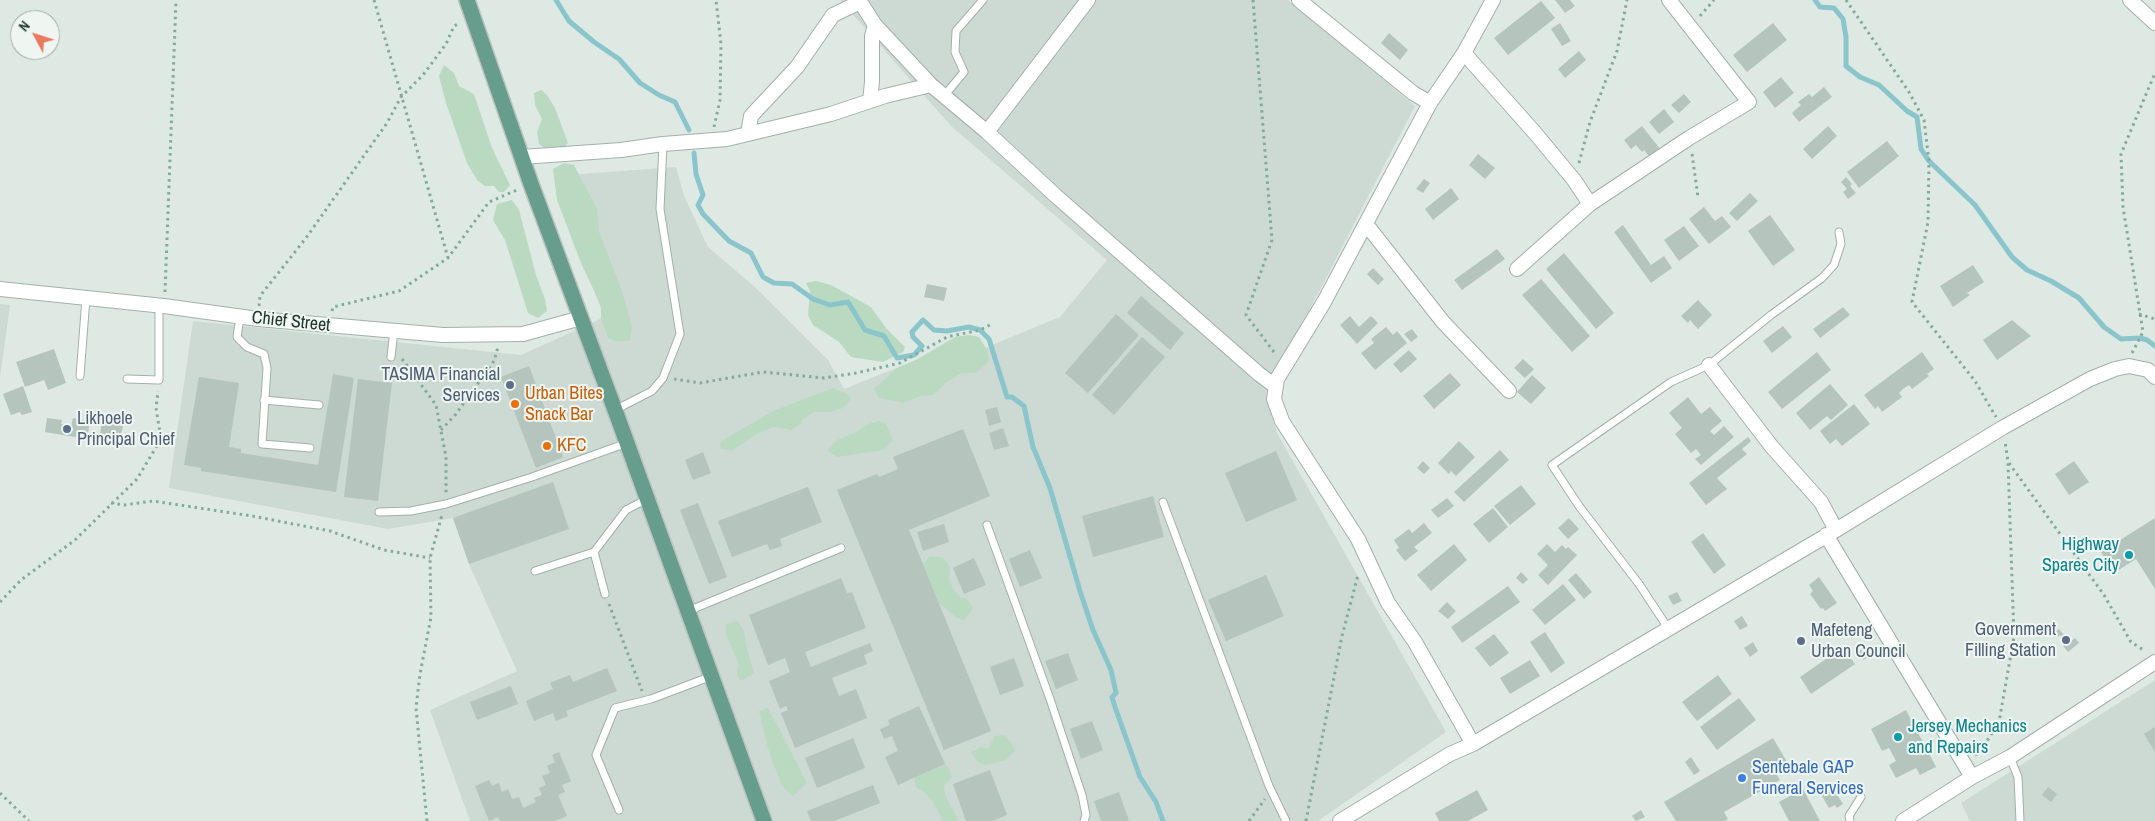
<!DOCTYPE html>
<style>
body{margin:0}
#map{position:relative;width:2155px;height:821px;overflow:hidden;background:#dfe9e4;font-family:"Archivo Narrow",sans-serif}
canvas{display:block}
.north{position:absolute;left:10px;top:10px;width:50px;height:50px;box-sizing:border-box;background:#eff6f2;border:1px solid #9daaa5;border-radius:50%;rotate:310deg;font-size:14px;font-weight:700;line-height:20px;text-align:center;color:#213831}
.north::after{content:'';display:block;margin:auto;width:18px;height:22px;background:#e9785d;clip-path:polygon(50% 0,100% 100%,50% 72%,0 100%)}
</style>
<div id="map">
<canvas width="2155" height="821"></canvas>
<div class="north">N</div>
</div>
<script>
const ctx = document.querySelector('canvas').getContext('2d');
ctx.lineJoin = 'round';
function fill(path, color) { ctx.fillStyle = color; ctx.fill(path, 'evenodd'); }
const shape = rows => new Path2D(rows.map(r => 'M' + r).join(''));
function stroke(path, color, width, dash) { ctx.strokeStyle = color; ctx.lineWidth = width; ctx.lineCap = dash ? 'butt' : 'round'; ctx.setLineDash(dash || []); ctx.stroke(path); }
function drawText(font, color, halo, rows, align = 'center') {
  ctx.font = font + ' "Archivo Narrow",sans-serif'; ctx.lineWidth = 4; ctx.setLineDash([]); ctx.textBaseline = 'middle'; ctx.strokeStyle = halo; ctx.fillStyle = color; for (const [text, x, y, turn = 0] of rows) {
    ctx.save(); ctx.translate(x, y); ctx.rotate((+turn || 0) * Math.PI / 180); ctx.textAlign = isNaN(turn) ? turn : align; if (halo) ctx.strokeText(text, 0, 0); ctx.fillText(text, 0, 0); ctx.restore();
  }
}
fill(shape([
 [840,0,1288,0,1415,106,1266,394,1277,433,1446,732,1318,821,470,821,430,710,517,671,469,564,453,518,388,529,169,488,193,321,521,355,609,315,566,175,676,167,684,196,708,247,755,287,828,360,844,389,974,337,980,350,1060,317,1107,260,951,126],
 [0,304,10,305,0,378],
 [2155,680,2155,821,1970,821,1961,803]
]), '#cdd9d3');
fill(shape([
 [444,65,454,73,459,86,474,94,492,148,510,185,504,192,499,192,494,186,485,186,477,180,467,163,446,103,439,76],
 [541,90,547,95,555,108,568,143,562,149,546,149,539,144,537,132,542,119,535,105,534,93],
 [564,163,574,165,597,209,599,232,622,291,632,326,630,340,618,342,608,338,601,318,601,308,595,293,581,263,557,200,553,169],
 [512,200,519,210,536,275,545,299,547,311,538,318,528,313,505,240,493,220,497,204],
 [816,281,831,285,871,307,886,328,905,347,903,352,883,362,851,357,839,342,813,325,808,315,810,291,806,283],
 [969,335,979,337,987,350,989,361,976,373,962,373,948,381,933,395,920,396,904,403,879,398,874,389,897,368,916,360,955,337],
 [833,388,846,393,851,399,843,408,829,412,814,412,802,420,801,424,791,430,773,427,756,434,733,450,721,449,720,442,773,411],
 [879,421,886,424,893,440,883,450,837,457,827,450,837,440,854,433,871,423],
 [930,556,943,558,950,567,949,581,954,590,960,597,967,599,973,608,964,620,957,618,939,603,923,564],
 [738,621,744,631,747,649,754,673,740,681,737,674,739,664,726,635,726,624],
 [768,708,807,783,793,796,782,786,769,752,759,711],
 [1005,735,1012,744,1015,751,1005,760,986,765,978,762,971,752,981,747,988,749,995,736],
 [945,764,950,770,952,777,944,786,945,795,959,821,943,821,933,801,923,791,916,787,914,778]
]), '#b9dac0');
stroke(shape([
 [556,0,569,21,594,42,619,59,640,83,659,95,675,102,689,130],
 [1815,0,1820,7,1834,8,1843,19,1846,37,1846,66,1860,77,1879,85,1907,111,1917,117,1921,149,1929,161,1975,205,2012,257,2027,270,2051,281,2079,298,2104,327,2121,339,2140,338,2147,340,2155,346],
 [694,153,696,174,703,195,698,205,703,214,729,241,751,253,763,277,774,283,792,284,813,299,830,305,848,302,865,330,884,336,897,358,914,355,922,346,913,337,912,332,923,320,934,330,947,331,969,327,980,330,989,339,1007,397,1012,397,1024,406,1033,447,1050,488,1080,591,1093,630,1111,670,1116,693,1112,697,1115,707,1140,777,1156,802,1163,821]
]), '#8ac5cc', 5);
fill(shape([
 [1555,0,1570,0,1575,6,1565,13],
 [1541,1,1555,18,1508,55,1494,38],
 [1560,23,1571,41,1562,46,1551,29],
 [1773,23,1787,40,1747,72,1733,55],
 [1389,33,1408,50,1400,60,1381,43],
 [1579,51,1586,60,1565,78,1558,69],
 [1781,77,1794,93,1775,108,1763,92],
 [1824,87,1832,97,1799,122,1792,113,1801,105,1798,102,1809,94,1812,97],
 [1684,94,1691,102,1679,113,1671,105],
 [1664,109,1674,122,1659,134,1649,122],
 [1642,126,1661,150,1651,159,1644,150,1642,152,1636,145,1631,149,1624,140],
 [1828,126,1837,136,1812,159,1803,149],
 [1887,141,1899,156,1859,188,1847,172],
 [1478,154,1495,168,1485,179,1469,165],
 [1846,177,1852,184,1850,186,1856,193,1848,199,1843,192,1847,189,1841,182],
 [1424,179,1430,183,1423,193,1416,189],
 [1451,188,1459,199,1433,220,1425,209],
 [1750,193,1758,201,1737,221,1729,213],
 [1704,207,1715,221,1722,216,1731,227,1709,244,1689,219],
 [1770,215,1795,250,1773,266,1748,231],
 [1623,225,1651,265,1664,256,1672,268,1651,283,1614,232],
 [1684,226,1699,246,1679,261,1664,240],
 [1497,249,1505,259,1462,290,1454,280],
 [1564,253,1614,313,1596,329,1546,269],
 [1973,265,1984,282,1967,293,1970,295,1953,307,1940,286],
 [1373,268,1384,279,1378,285,1367,274],
 [1541,279,1590,336,1572,352,1522,295],
 [927,284,947,288,944,301,924,297],
 [1141,296,1184,333,1170,350,1127,313],
 [1698,300,1712,315,1698,329,1690,320,1688,323,1681,316],
 [1843,307,1850,315,1820,338,1813,329],
 [1116,314,1139,335,1088,393,1065,373],
 [1350,316,1359,327,1371,316,1378,323,1357,344,1340,325],
 [2012,320,2031,336,1997,360,1983,340],
 [1783,326,1792,337,1772,353,1763,341],
 [1386,327,1393,335,1397,331,1407,343,1375,370,1361,353,1374,343,1371,339],
 [1412,329,1418,337,1411,342,1404,334],
 [1142,337,1165,357,1114,415,1092,395],
 [54,349,66,383,48,390,44,380,25,387,16,362],
 [1409,350,1417,359,1401,373,1393,364],
 [1817,352,1831,370,1782,409,1768,392],
 [1922,352,1934,369,1927,374,1929,376,1912,389,1909,385,1903,389,1899,393,1902,397,1882,412,1878,406,1875,409,1864,395],
 [1523,359,1534,369,1525,378,1514,368],
 [529,366,563,457,536,468,501,377],
 [1450,373,1461,385,1434,409,1423,396],
 [333,374,354,378,336,492,201,471,201,468,184,465,199,377,239,383,229,447,241,449,241,453,318,465],
 [1532,375,1546,388,1531,404,1517,392],
 [358,379,392,383,378,501,344,497],
 [1830,384,1848,405,1831,420,1827,416,1810,430,1796,413],
 [23,386,32,412,22,415,20,412,11,415,3,394],
 [1688,397,1701,414,1710,407,1722,421,1710,431,1714,435,1724,426,1734,437,1701,465,1695,459,1701,455,1696,449,1691,453,1675,434,1682,428,1669,413],
 [1854,404,1870,424,1842,446,1836,439,1830,444,1820,431],
 [997,407,1001,422,989,426,985,410],
 [47,418,62,420,61,424,71,426,73,418,90,421,87,439,45,432],
 [102,422,123,426,120,438,100,434],
 [1003,428,1009,446,994,450,989,433],
 [963,429,990,496,909,530,991,731,944,750,837,490,877,474,879,477,898,469,893,457],
 [1748,437,1751,441,1742,449,1747,454,1717,478,1727,489,1706,505,1689,483],
 [1459,441,1475,457,1456,476,1451,471,1449,474,1438,463],
 [1500,450,1509,460,1464,502,1454,492],
 [1276,451,1297,500,1246,522,1225,473],
 [703,452,711,473,693,480,685,460],
 [1423,461,1430,468,1424,474,1417,468],
 [2074,461,2089,482,2069,495,2055,474],
 [553,482,569,529,469,564,453,518],
 [1521,485,1536,504,1510,525,1494,506],
 [808,487,822,522,780,539,782,546,770,550,767,544,732,557,718,521],
 [1153,496,1164,537,1093,557,1082,516],
 [1447,498,1454,506,1438,518,1431,510],
 [698,503,727,577,709,584,680,510],
 [1493,508,1508,527,1489,543,1473,524],
 [1569,518,1579,529,1568,539,1558,528],
 [2155,518,2155,589,2136,559,2114,573,2101,552],
 [1424,523,1432,533,1414,547,1418,551,1405,561,1396,550,1399,548,1394,540,1409,529,1412,533],
 [944,524,949,542,923,551,917,532],
 [1703,533,1726,565,1714,574,1691,542],
 [1454,544,1467,560,1431,591,1417,575],
 [1547,544,1555,552,1562,545,1566,549,1568,547,1577,555,1548,585,1538,575,1548,565,1537,554],
 [1030,550,1042,578,1020,587,1009,559],
 [974,558,986,585,964,594,953,568],
 [1521,572,1528,579,1523,584,1516,578],
 [1576,573,1592,592,1584,599,1568,580],
 [1266,575,1284,616,1226,641,1208,600],
 [1819,577,1837,603,1825,611,1823,608,1821,609,1810,594,1813,591,1809,585],
 [841,578,847,593,852,592,866,628,805,652,811,667,870,643,873,651,864,655,867,664,832,678,839,696,856,689,867,718,795,748,781,713,788,710,786,706,780,709,769,681,790,672,785,658,768,665,749,615],
 [1563,584,1576,600,1545,625,1532,610],
 [1508,586,1520,602,1462,643,1451,627],
 [1677,592,1682,601,1673,605,1668,596],
 [1447,602,1456,611,1448,619,1438,611],
 [1742,616,1748,626,1740,630,1734,621],
 [2059,629,2070,642,2075,638,2079,643,2068,652,2063,646,2066,643,2060,635,2058,637,2054,633],
 [1545,632,1565,663,1551,673,1530,642],
 [1494,634,1509,653,1490,667,1475,648],
 [1753,642,1758,651,1750,657,1744,648],
 [1869,646,1873,655,1863,660,1859,651],
 [1832,647,1836,652,1843,647,1855,664,1811,694,1800,677,1826,659,1823,653],
 [1068,653,1078,680,1056,689,1045,661],
 [1014,658,1024,686,1000,695,990,667],
 [1530,660,1540,676,1510,694,1500,678],
 [607,668,617,691,566,711,568,716,556,721,553,713,534,721,526,701,553,689,550,683,570,675,573,682],
 [1718,675,1732,694,1697,721,1682,702],
 [511,686,518,704,477,720,470,702],
 [1739,698,1756,720,1717,750,1700,727],
 [919,706,945,764,898,785,885,757,898,751,892,736,884,739,880,729,890,725,888,720],
 [1906,710,1936,767,1920,775,1916,768,1896,778,1889,765,1896,761,1889,748,1882,751,1871,729],
 [1092,721,1103,750,1081,759,1070,729],
 [2155,727,2155,752,2144,734],
 [853,738,865,768,817,788,805,758],
 [1773,738,1790,767,1777,775,1780,780,1724,812,1728,819,1725,821,1676,821,1664,802],
 [559,752,571,781,562,785,565,792,558,795,567,816,555,821,500,821,498,817,489,821,475,786,489,780,492,786,499,783,502,792,508,789,512,799,519,797,523,808,536,802,534,798,542,795,539,788,546,785,542,776,550,773,547,766,555,762,552,755],
 [1691,757,1700,771,1694,775,1685,762],
 [990,770,1007,815,992,821,966,821,953,784],
 [1830,784,1843,804,1837,808,1835,805,1829,808,1819,791],
 [873,785,880,803,834,821,811,821,807,811],
 [2048,787,2057,794,2051,802,2042,795],
 [1803,789,1820,821,1789,821,1779,802],
 [1477,790,1488,810,1468,821,1439,821,1435,813],
 [1119,792,1129,821,1101,821,1094,801],
 [1641,810,1645,817,1636,821,1632,816]
]), '#b5c4bd');
const service = shape([
 [944,96,964,72,955,52,956,31,983,0],
 [240,317,237,337,247,347,264,354,267,368,262,444,310,448],
 [391,357,394,330],
 [80,376,86,298],
 [127,379,159,380,159,307],
 [264,400,319,405],
 [615,410,652,391,663,378,680,334,660,209,663,144],
 [1163,502,1269,786,1286,821],
 [379,512,411,511,446,504,532,477,627,443],
 [987,525,1050,699,1082,795,1086,815,1084,821],
 [535,571,594,552],
 [605,594,594,552,626,510,647,499],
 [688,611,841,548],
 [1668,628,1639,584,1579,506,1552,465,1671,382,1709,365,1771,315,1822,278,1834,265,1841,244,1839,232],
 [2010,757,2018,777,2020,821],
 [619,810,596,755,615,708,651,699,712,676],
 [1850,821,1849,816,1861,797]
]);
const minor = shape([
 [859,0,875,25,931,85,987,132,1056,196,1259,374,1275,386],
 [1299,0,1413,93,1430,103],
 [2130,0,2155,23],
 [1464,53,1535,133,1574,180,1590,204],
 [870,101,872,82,872,36,875,25],
 [987,132,1088,0],
 [748,134,751,116,797,67,833,15,854,5,858,0],
 [522,157,621,150,663,144,727,139,831,114,885,96,931,85],
 [1366,224,1443,322,1509,391],
 [1517,269,1590,204,1689,138,1749,102,1669,0],
 [0,289,164,306,258,319,443,335,523,334,581,318],
 [1709,365,1772,447,1821,502,1836,530],
 [1826,535,1972,777],
 [1473,744,1415,642,1388,603,1358,539,1282,421,1274,399,1277,379,1324,302,1430,103,1464,53,1493,0],
 [1340,821,1450,754,1473,744,1836,530,2002,428,2090,379,2115,369,2129,366,2148,370,2155,377],
 [1903,821,1972,777,2010,757,2155,662]
]);
const primary = shape([
 [467,0,531,184,615,410,764,821]
]);
stroke(service, '#a2b0ab', 9);
stroke(minor, '#a2b0ab', 16);
stroke(primary, '#bcc3c1', 18);
stroke(shape([
 [374,0,448,258],
 [1253,0,1272,240,1246,315,1274,352,1275,356],
 [1846,0,1909,92,1924,120,1929,161,1928,222,1912,302,1975,381,1996,417],
 [1700,16,1714,0],
 [714,127,720,100,721,44,716,0],
 [1692,154,1698,197],
 [1579,163,1590,122,1617,51,1627,0],
 [165,292,176,0],
 [259,306,260,296,306,238,387,123,401,97,423,75,446,44,454,26,460,23],
 [332,311,333,307,399,291,448,258,489,202,517,190],
 [2139,314,2155,319],
 [2132,353,2143,332,2123,207,2121,154,2155,73],
 [402,359,436,405,446,457,446,495],
 [674,379,700,383,763,372,824,378,856,373,900,363,947,337,980,330,992,324],
 [441,430,456,414,494,361,498,347],
 [2009,463,2104,595,2131,642,2145,651],
 [111,503,124,505,153,501,252,516,330,531,384,550,430,558],
 [0,602,21,580,75,540,137,479,161,439,156,408,158,391],
 [609,604,642,691],
 [1975,755,1980,752,1999,722,2014,637,2008,462,2005,441],
 [0,793,29,821],
 [427,821,416,708,420,674,431,617,430,558,442,515],
 [1249,821,1265,799],
 [1306,821,1342,636,1358,575]
]), '#81ab9c', 3, [2.5, 4]);
stroke(service, '#fff', 7);
stroke(minor, '#fff', 14);
stroke(primary, '#669d8c', 15);
for (const [x, y, r, color] of [
 [510,385,5,"#5c6f8a"],
 [515,404,5,"#e8710a"],
 [67,429,5,"#5c6f8a"],
 [547,446,5,"#e8710a"],
 [2129,555,5,"#0f9aa8"],
 [2066,640,5,"#5c6f8a"],
 [1801,641,5,"#5c6f8a"],
 [1898,737,5,"#0f9aa8"],
 [1742,778,5,"#3f7fe0"]
]) { const dot = new Path2D(); dot.arc(x, y, r, 0, 2 * Math.PI); ctx.fillStyle = color; ctx.fill(dot); stroke(dot, '#eff6f2', 2); }
drawText('18px', '#213831', '#eff6f2', [
 ["Chief Street",291,322,6]
]);
drawText('18px', '#4e5e75', '#eff6f2', [
 ["TASIMA Financial",500,375],
 ["Services",500,396],
 ["Likhoele",77,419,"left"],
 ["Principal Chief",77,440,"left"],
 ["Government",2056,630],
 ["Filling Station",2056,651],
 ["Mafeteng",1811,631,"left"],
 ["Urban Council",1811,652,"left"]
], 'right');
drawText('18px', '#c56008', '#eff6f2', [
 ["Urban Bites",525,394],
 ["Snack Bar",525,415],
 ["KFC",557,446]
], 'left');
drawText('18px', '#0d838f', '#eff6f2', [
 ["Highway",2119,545],
 ["Spares City",2119,566],
 ["Jersey Mechanics",1908,727,"left"],
 ["and Repairs",1908,748,"left"]
], 'right');
drawText('18px', '#366cbe', '#eff6f2', [
 ["Sentebale GAP",1752,768],
 ["Funeral Services",1752,789]
], 'left');
</script>
